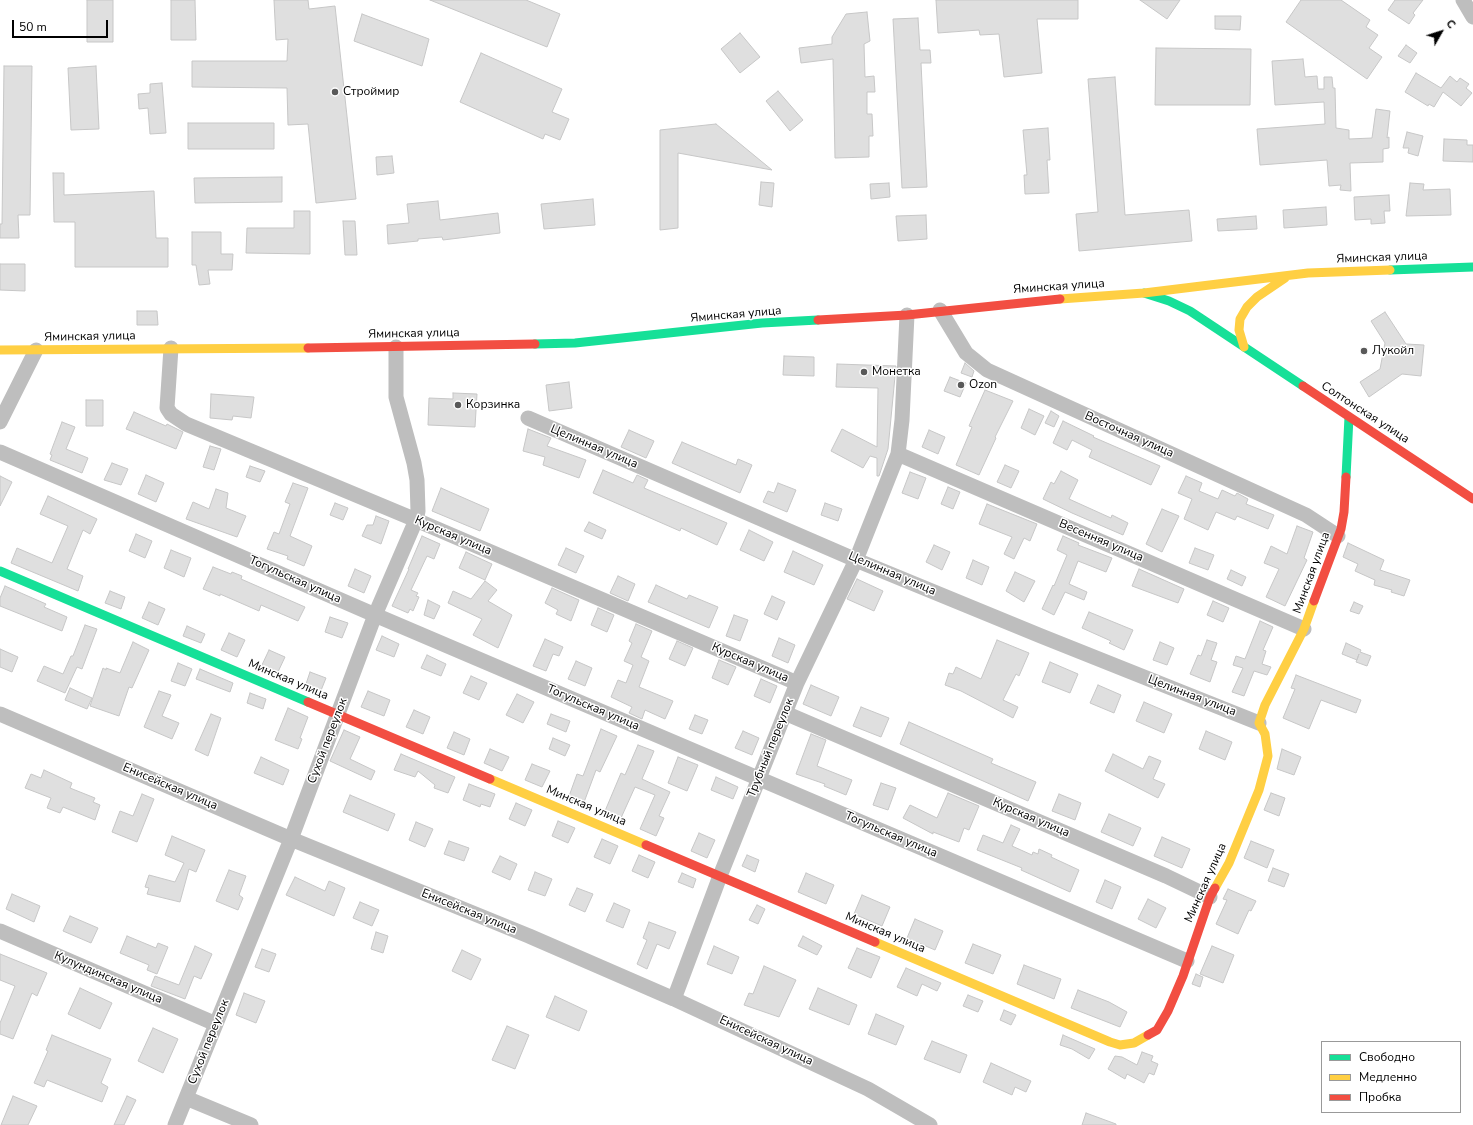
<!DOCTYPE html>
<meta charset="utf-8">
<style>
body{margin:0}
#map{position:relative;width:1473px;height:1125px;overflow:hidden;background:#fff;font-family:"Nunito Sans",sans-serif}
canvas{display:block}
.legend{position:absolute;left:1321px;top:1041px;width:140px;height:72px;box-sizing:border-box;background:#fff;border:1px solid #999;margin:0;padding:5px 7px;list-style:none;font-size:12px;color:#000}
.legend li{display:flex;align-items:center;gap:8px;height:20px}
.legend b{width:20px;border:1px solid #999}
.north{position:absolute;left:1421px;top:12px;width:40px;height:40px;-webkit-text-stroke:3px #fff;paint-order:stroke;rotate:51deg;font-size:11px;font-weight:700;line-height:16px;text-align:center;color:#000}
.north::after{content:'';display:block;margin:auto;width:14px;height:18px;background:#000;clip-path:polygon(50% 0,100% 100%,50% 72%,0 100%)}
.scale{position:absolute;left:12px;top:20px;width:96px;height:18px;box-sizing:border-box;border:2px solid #000;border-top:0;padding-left:5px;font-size:12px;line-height:14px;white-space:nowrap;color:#000;-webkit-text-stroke:3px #fff;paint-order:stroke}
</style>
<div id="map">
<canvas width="1473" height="1125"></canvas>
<ul class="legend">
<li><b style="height:5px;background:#16e098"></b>Свободно</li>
<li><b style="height:5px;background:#ffcf43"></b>Медленно</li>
<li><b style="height:5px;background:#f24e42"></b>Пробка</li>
</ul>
<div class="north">С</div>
<div class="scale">50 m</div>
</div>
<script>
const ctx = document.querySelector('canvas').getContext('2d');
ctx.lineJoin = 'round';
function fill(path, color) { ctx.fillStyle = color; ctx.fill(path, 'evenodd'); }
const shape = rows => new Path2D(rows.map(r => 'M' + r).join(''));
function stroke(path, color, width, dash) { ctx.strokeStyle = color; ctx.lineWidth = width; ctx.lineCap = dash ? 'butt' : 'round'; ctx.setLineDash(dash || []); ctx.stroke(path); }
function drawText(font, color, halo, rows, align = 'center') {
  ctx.font = font + ' "Nunito Sans",sans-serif'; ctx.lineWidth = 3; ctx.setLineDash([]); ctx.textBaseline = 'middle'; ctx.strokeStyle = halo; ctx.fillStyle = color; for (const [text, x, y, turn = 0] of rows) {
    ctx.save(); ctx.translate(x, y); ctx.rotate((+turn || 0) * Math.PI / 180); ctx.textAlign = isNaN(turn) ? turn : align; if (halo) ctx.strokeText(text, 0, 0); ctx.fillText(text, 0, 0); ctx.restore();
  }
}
const building = shape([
 [87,0,113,0,113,42,87,42,87,0],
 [171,0,195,0,196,40,171,40,171,0],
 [274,0,308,0,309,9,335,6,356,199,316,203,308,124,288,125,287,88,192,87,192,61,287,61,288,39,276,40,274,0],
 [430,0,526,0,560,14,547,47,430,0],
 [936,0,1078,0,1078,19,1037,19,1042,73,1004,77,999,34,980,35,979,30,938,33,936,0],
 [1140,0,1180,0,1167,19,1140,0],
 [1301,0,1341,0,1370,20,1366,27,1378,35,1369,48,1382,57,1367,79,1286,22,1301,0],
 [1395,0,1423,0,1413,13,1415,15,1409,24,1388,10,1395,0],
 [867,12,870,41,864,44,865,77,874,76,875,92,867,92,867,114,872,114,873,136,869,136,869,157,835,158,833,59,801,63,799,48,832,44,832,37,846,14,867,12],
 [362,14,429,39,422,66,354,41,362,14],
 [1215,16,1241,16,1240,30,1215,29,1215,16],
 [918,18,920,50,930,50,931,63,921,63,927,187,902,188,893,19,918,18],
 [740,33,760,57,740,73,721,49,740,33],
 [1406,45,1417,53,1410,63,1398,56,1406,45],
 [1156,48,1251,49,1250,105,1155,105,1156,48],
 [481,53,562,89,552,112,569,119,560,140,545,134,543,139,460,102,481,53],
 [1303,59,1305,77,1317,76,1318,89,1324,89,1324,77,1332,77,1333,88,1335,88,1336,128,1349,130,1349,139,1372,138,1376,109,1390,111,1387,138,1389,137,1389,148,1383,149,1383,162,1350,163,1351,191,1340,190,1341,185,1329,186,1327,160,1260,165,1257,129,1325,124,1324,102,1275,105,1272,61,1303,59],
 [4,66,32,66,30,215,18,215,19,238,0,238,0,224,2,224,4,66],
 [96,66,99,129,71,130,68,68,96,66],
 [1416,73,1441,88,1450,76,1457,82,1460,78,1469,84,1466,88,1472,93,1461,106,1443,92,1434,107,1429,104,1428,106,1405,92,1416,73],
 [1115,77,1125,215,1189,210,1192,241,1079,251,1076,214,1098,212,1088,79,1115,77],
 [162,83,166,133,150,134,148,108,139,109,138,94,150,93,150,84,162,83],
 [778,91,803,120,790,131,766,101,778,91],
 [188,123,274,123,274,149,188,149,188,123],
 [716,124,772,170,678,153,678,228,660,230,660,130,716,124],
 [1048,128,1050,160,1047,160,1049,193,1025,194,1024,175,1027,175,1023,130,1048,128],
 [1407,132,1423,136,1418,156,1408,153,1409,148,1403,148,1407,132],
 [1444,139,1467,140,1467,145,1473,145,1473,162,1443,161,1444,139],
 [392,156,394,173,377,175,376,157,392,156],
 [53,173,64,173,64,195,154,191,156,238,168,238,168,267,75,267,75,222,54,222,53,173],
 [282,177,282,202,195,203,194,178,282,177],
 [761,182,774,183,772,207,759,205,761,182],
 [889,183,890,197,871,199,870,184,889,183],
 [1410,183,1424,184,1423,190,1450,189,1451,215,1406,216,1410,183],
 [1389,195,1390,211,1384,211,1385,223,1371,224,1371,219,1355,220,1354,197,1389,195],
 [593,199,595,225,544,229,541,204,593,199],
 [438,201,440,220,498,213,500,233,443,240,442,237,418,239,418,241,388,244,387,225,409,223,407,204,438,201],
 [1326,207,1327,225,1284,228,1283,210,1326,207],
 [294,211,310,211,310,254,246,253,247,228,294,228,294,211],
 [926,215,927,239,898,241,896,216,926,215],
 [1256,216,1257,229,1218,231,1217,219,1256,216],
 [343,221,355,221,357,255,345,255,343,221],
 [192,232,221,232,221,254,233,254,232,270,208,270,210,284,199,285,196,265,192,265,192,232],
 [0,264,25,264,25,291,0,290,0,264],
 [137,311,157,311,158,325,137,325,137,311],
 [1385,312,1406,344,1424,345,1421,376,1402,374,1369,397,1360,382,1380,369,1385,343,1371,321,1385,312],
 [784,356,814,357,814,376,783,375,784,356],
 [965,363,974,371,972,377,961,373,965,363],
 [837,364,896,366,888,449,879,476,877,476,877,458,870,456,863,468,831,451,842,429,877,447,878,388,836,387,837,364],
 [950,377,966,383,960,397,944,391,950,377],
 [569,382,572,408,549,411,546,385,569,382],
 [985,390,1013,401,995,437,996,438,979,475,956,465,972,427,969,426,985,390],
 [453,393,477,394,475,427,428,425,429,398,453,399,453,393],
 [211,394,254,397,251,418,233,416,232,420,210,418,211,394],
 [86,400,103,400,103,426,86,426,86,400],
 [1029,409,1044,416,1035,435,1021,428,1029,409],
 [1051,411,1059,416,1054,427,1045,423,1051,411],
 [134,412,166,426,167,424,183,432,176,449,126,429,134,412],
 [1063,421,1094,436,1093,437,1160,466,1151,485,1089,457,1092,450,1072,440,1067,450,1053,443,1063,421],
 [62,422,75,427,66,449,88,458,82,473,50,460,52,455,50,454,62,422],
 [528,429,551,438,547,446,586,460,579,478,543,465,545,457,523,451,528,429],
 [629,430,654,441,646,458,621,447,629,430],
 [929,430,945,437,938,454,922,447,929,430],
 [682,442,736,465,738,459,752,465,740,493,672,463,682,442],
 [210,446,221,449,214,470,203,467,210,446],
 [112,463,128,469,121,485,104,480,112,463],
 [1005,465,1019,471,1011,488,997,482,1005,465],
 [250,466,265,471,260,482,246,477,250,466],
 [603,470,633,483,637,475,648,480,644,488,727,523,717,545,681,528,680,531,593,493,603,470],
 [1061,471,1078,480,1069,499,1111,518,1112,515,1128,523,1123,535,1072,513,1043,499,1051,482,1054,484,1061,471],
 [910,472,926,478,918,499,902,493,910,472],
 [146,475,164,483,156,502,138,494,146,475],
 [0,476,12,482,0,506,0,476],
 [1186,476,1202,483,1199,491,1218,499,1222,490,1235,496,1237,493,1248,499,1246,504,1274,515,1268,529,1237,516,1235,520,1216,512,1208,530,1184,519,1192,499,1178,493,1186,476],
 [293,483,308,488,290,536,312,546,304,566,287,559,288,556,267,549,274,532,279,534,290,504,285,502,293,483],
 [778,483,796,490,787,512,763,502,768,491,774,493,778,483],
 [948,487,960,492,953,509,941,504,948,487],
 [441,488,489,509,480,531,432,511,441,488],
 [216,489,228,493,226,508,246,516,237,537,186,519,193,502,209,509,216,489],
 [48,496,97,519,90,534,83,530,67,569,83,576,78,591,11,563,17,548,52,563,68,526,40,514,48,496],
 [335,503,348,508,343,520,330,515,335,503],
 [825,503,842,509,838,521,821,515,825,503],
 [987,504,1037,524,1030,541,1024,538,1014,559,1004,554,1012,537,979,524,987,504],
 [1162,509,1179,516,1162,552,1146,544,1162,509],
 [376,516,389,521,381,544,362,536,367,525,373,525,376,516],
 [589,522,606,530,602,539,584,531,589,522],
 [1297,526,1313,532,1304,558,1307,560,1285,606,1266,597,1279,569,1264,563,1271,546,1287,554,1297,526],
 [749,530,773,542,764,561,740,550,749,530],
 [136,534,152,541,145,558,129,551,136,534],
 [422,536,440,544,434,559,427,556,411,590,418,593,416,596,419,597,413,611,410,609,408,613,392,606,409,569,408,569,422,536],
 [1063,536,1079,543,1078,545,1112,558,1106,572,1078,561,1069,584,1087,592,1084,600,1065,592,1054,615,1042,609,1053,585,1054,586,1067,555,1057,550,1063,536],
 [1348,543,1384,560,1380,570,1410,580,1404,596,1391,592,1392,590,1374,585,1375,580,1355,571,1358,564,1343,557,1348,543],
 [934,545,950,552,942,570,926,562,934,545],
 [566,548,584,556,576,573,558,565,566,548],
 [1195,548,1214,555,1208,570,1189,563,1195,548],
 [171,550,191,558,184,577,164,568,171,550],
 [793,551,823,565,814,585,784,572,793,551],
 [466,552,492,564,485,580,459,568,466,552],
 [973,560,989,567,982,585,966,578,973,560],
 [213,567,231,574,232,572,242,576,241,579,305,607,298,621,261,605,259,611,220,594,220,596,203,589,213,567],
 [355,569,371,576,364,593,348,586,355,569],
 [1139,569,1184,589,1178,603,1132,586,1139,569],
 [1231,570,1246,577,1242,586,1227,579,1231,570],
 [1015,572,1035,581,1024,602,1006,591,1015,572],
 [618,576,635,584,628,601,610,593,618,576],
 [857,579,883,591,874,611,847,599,857,579],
 [485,581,497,590,488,601,512,615,498,648,473,635,482,619,448,603,453,591,471,599,485,581],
 [656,585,687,599,689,595,718,607,709,628,648,602,656,585],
 [5,586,46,604,44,607,67,617,62,631,0,606,0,598,5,586],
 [552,588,579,600,571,621,556,614,558,610,545,603,552,588],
 [110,591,125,597,121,609,105,603,110,591],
 [772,596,785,602,777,620,764,614,772,596],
 [428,600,440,606,434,619,424,615,428,600],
 [1213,601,1229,608,1223,622,1207,615,1213,601],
 [149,602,165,609,158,625,142,618,149,602],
 [1354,602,1363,606,1359,614,1350,611,1354,602],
 [598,608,614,615,607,632,591,625,598,608],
 [1089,612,1133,630,1124,650,1109,643,1111,641,1082,628,1089,612],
 [734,615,748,620,740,641,726,636,734,615],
 [330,617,348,623,342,638,325,632,330,617],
 [1260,621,1273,627,1263,650,1266,651,1262,664,1271,667,1267,675,1254,671,1244,696,1232,692,1243,668,1233,665,1236,656,1245,659,1260,621],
 [636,624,652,631,641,657,649,661,639,687,673,701,665,719,645,710,642,719,629,713,632,707,611,697,618,680,626,683,633,665,624,661,632,643,629,641,636,624],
 [85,625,97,629,82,669,77,667,65,693,37,681,44,666,63,674,71,656,73,656,85,625],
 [187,626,205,634,201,643,183,636,187,626],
 [229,633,245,640,237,657,221,650,229,633],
 [382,636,399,644,394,657,376,650,382,636],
 [779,638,795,645,788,663,772,656,779,638],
 [545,639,563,647,559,656,553,654,546,671,533,666,545,639],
 [997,640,1029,653,1019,676,1016,674,1003,700,1018,707,1013,718,961,691,945,685,949,673,953,674,956,667,981,679,997,640],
 [1207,640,1217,643,1211,660,1217,662,1210,682,1190,674,1198,655,1201,656,1207,640],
 [677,641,693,648,685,666,669,659,677,641],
 [133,642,149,650,132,688,129,687,119,716,90,706,103,668,106,670,106,668,120,673,133,642],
 [1160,642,1174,648,1167,665,1153,660,1160,642],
 [1346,643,1361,650,1360,652,1371,656,1367,666,1356,662,1359,654,1357,660,1342,654,1346,643],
 [0,649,18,657,12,672,0,667,0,649],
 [269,650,285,657,277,674,261,667,269,650],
 [427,655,446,664,441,676,421,668,427,655],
 [719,660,736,667,728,685,712,678,719,660],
 [576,661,592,668,585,686,568,679,576,661],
 [1050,662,1078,674,1070,693,1042,682,1050,662],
 [178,663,192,669,185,686,171,681,178,663],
 [200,669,233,683,230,692,196,679,200,669],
 [310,672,326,678,320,693,305,687,310,672],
 [1296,675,1361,700,1356,713,1321,700,1309,729,1283,718,1295,689,1291,688,1296,675],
 [471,676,487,683,479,700,463,693,471,676],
 [761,679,777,686,770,703,754,696,761,679],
 [811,685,839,697,831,716,803,704,811,685],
 [1098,685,1121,695,1114,713,1090,703,1098,685],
 [70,688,92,698,87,709,65,700,70,688],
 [159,691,171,695,162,716,179,723,172,739,144,727,159,691],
 [368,691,390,700,384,716,361,707,368,691],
 [250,693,266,699,263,709,247,703,250,693],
 [517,694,534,702,523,723,506,715,517,694],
 [1144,702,1172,714,1164,733,1136,721,1144,702],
 [861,707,889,718,881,737,853,726,861,707],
 [288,708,308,717,300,738,302,739,298,749,275,740,288,708],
 [414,710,430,717,423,734,406,727,414,710],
 [211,714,221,718,208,756,195,750,211,714],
 [551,714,570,721,566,732,547,724,551,714],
 [695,715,708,720,702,734,689,729,695,715],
 [909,722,993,759,991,763,1036,782,1028,801,900,744,909,722],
 [601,729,617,736,600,772,596,770,583,805,568,799,577,774,583,776,601,729],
 [344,730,360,737,350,759,375,771,371,780,330,761,344,730],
 [743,731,759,738,752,755,735,748,743,731],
 [1206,731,1232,742,1225,760,1199,749,1206,731],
 [454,732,470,739,464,755,447,748,454,732],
 [811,734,826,740,817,766,852,780,846,795,824,786,825,784,796,774,811,734],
 [553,738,570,745,565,756,549,749,553,738],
 [638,745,654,751,642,779,670,792,659,816,664,818,656,836,640,829,655,795,635,787,621,818,605,811,621,773,625,775,638,745],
 [490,749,509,757,502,771,484,763,490,749],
 [1282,749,1301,757,1294,775,1277,769,1282,749],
 [401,754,455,777,448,793,434,788,435,785,418,771,415,777,394,770,401,754],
 [1113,754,1143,769,1149,756,1161,761,1153,779,1165,784,1158,798,1105,771,1113,754],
 [261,757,289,770,283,785,254,773,261,757],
 [678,757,698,765,687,791,668,783,678,757],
 [532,764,550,771,542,787,525,780,532,764],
 [44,770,72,783,70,788,95,798,93,802,100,805,95,820,63,807,60,813,47,808,51,798,25,788,31,774,41,778,44,770],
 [716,777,738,787,733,799,711,790,716,777],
 [881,783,896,788,888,810,873,805,881,783],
 [469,784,495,794,490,807,481,804,480,807,463,800,469,784],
 [948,793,979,806,969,830,964,828,959,842,933,832,933,834,903,818,910,805,937,818,948,793],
 [1271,793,1285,798,1279,816,1264,810,1271,793],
 [142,794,154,799,137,842,112,832,120,811,133,816,142,794],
 [1059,794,1081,803,1075,820,1052,811,1059,794],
 [350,795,395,814,388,831,343,812,350,795],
 [516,803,532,810,525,826,509,819,516,803],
 [1109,814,1141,828,1133,846,1101,832,1109,814],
 [558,821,575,828,568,843,552,836,558,821],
 [416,822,433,829,425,847,409,840,416,822],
 [1011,825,1020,829,1012,846,1032,855,1033,852,1038,854,1039,849,1052,855,1051,857,1079,870,1070,892,1021,870,1022,868,977,850,983,835,1003,843,1011,825],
 [699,833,715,840,707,858,691,851,699,833],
 [172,836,205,850,196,872,189,869,180,902,147,894,149,888,145,887,149,875,175,882,184,863,165,855,172,836],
 [1162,837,1190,849,1182,868,1154,856,1162,837],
 [602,839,618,846,610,864,594,857,602,839],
 [449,841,469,848,464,861,444,854,449,841],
 [1251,841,1274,850,1267,868,1244,858,1251,841],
 [639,855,655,862,648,878,632,871,639,855],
 [747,855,759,860,755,872,742,866,747,855],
 [500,856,517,864,510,880,492,872,500,856],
 [1273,868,1289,874,1284,887,1268,881,1273,868],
 [229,870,246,876,239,895,243,898,238,910,216,901,229,870],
 [535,872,552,879,545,896,528,890,535,872],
 [682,873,696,879,693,888,678,882,682,873],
 [806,873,834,885,826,904,798,892,806,873],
 [295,877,325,891,329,881,345,888,334,916,286,895,295,877],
 [1105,880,1121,887,1112,909,1096,902,1105,880],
 [577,888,593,894,585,912,569,905,577,888],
 [1228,889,1256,901,1251,911,1249,910,1238,934,1216,924,1227,900,1223,899,1228,889],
 [12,894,40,906,34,922,6,909,12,894],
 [862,895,890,907,882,926,854,914,862,895],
 [1148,899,1166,908,1156,928,1138,919,1148,899],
 [360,902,379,910,372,926,353,918,360,902],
 [614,903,630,910,623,928,606,921,614,903],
 [757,905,765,909,758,924,749,920,757,905],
 [70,916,98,928,91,943,63,931,70,916],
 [915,919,943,931,935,950,907,938,915,919],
 [649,922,676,932,669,949,657,944,647,969,637,964,647,940,643,938,649,922],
 [376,932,388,936,383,953,371,949,376,932],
 [127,936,156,948,158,943,168,947,157,974,147,970,149,965,120,953,127,936],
 [803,936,822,946,817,955,798,946,803,936],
 [973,944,1001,955,993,974,965,963,973,944],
 [195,946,212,954,201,979,194,976,185,999,151,986,155,976,179,985,195,946],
 [714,946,739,957,732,974,707,964,714,946],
 [1212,946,1234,955,1223,983,1200,974,1212,946],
 [857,948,880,957,871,978,848,968,857,948],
 [262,949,276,954,269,972,255,967,262,949],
 [462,950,481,959,471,980,452,971,462,950],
 [0,954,47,973,37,996,32,993,13,1039,0,1034,0,1023,15,986,0,980,0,954],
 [1024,965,1061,979,1054,999,1017,984,1024,965],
 [764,966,796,980,779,1017,744,1005,749,993,753,994,764,966],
 [906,968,941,983,937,991,922,984,917,996,897,987,906,968],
 [1196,974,1203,977,1200,987,1192,984,1196,974],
 [80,988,112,1003,100,1029,68,1014,80,988],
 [818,988,857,1005,849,1025,809,1009,818,988],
 [1078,990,1109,1002,1127,1012,1120,1027,1071,1008,1078,990],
 [244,993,265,1001,256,1023,236,1015,244,993],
 [968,995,983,1001,978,1012,963,1006,968,995],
 [555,996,587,1011,579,1031,546,1017,555,996],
 [1004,1010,1016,1015,1011,1025,1000,1020,1004,1010],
 [876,1014,904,1026,896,1045,868,1034,876,1014],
 [507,1026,529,1035,515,1069,492,1060,507,1026],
 [153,1028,178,1039,163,1073,138,1061,153,1028],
 [52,1035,111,1059,101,1083,108,1087,102,1102,47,1080,44,1087,34,1083,48,1051,46,1050,52,1035],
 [1063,1035,1095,1049,1089,1059,1072,1049,1060,1045,1063,1035],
 [932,1041,967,1055,960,1073,924,1059,932,1041],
 [1142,1052,1153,1056,1151,1061,1158,1064,1154,1075,1149,1073,1144,1083,1127,1074,1125,1079,1108,1069,1115,1056,1122,1057,1137,1065,1142,1052],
 [991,1063,1031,1081,1026,1092,1015,1087,1012,1095,983,1082,991,1063],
 [13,1096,37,1106,28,1125,1,1125,13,1096],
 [127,1096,136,1100,124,1125,114,1125,127,1096],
 [1086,1113,1116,1124,1116,1125,1082,1125,1086,1113]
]);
fill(building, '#dfdfdf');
stroke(building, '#c7c7c7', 1);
stroke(shape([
 [1463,0,1473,17],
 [940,310,966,353,987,370,1306,515,1338,536],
 [171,348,167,408,171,414,186,424,416,520,797,683],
 [528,418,856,560,1041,636,1259,723],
 [0,422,36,350],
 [0,452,375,615,1187,961],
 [898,454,1304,629],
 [785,713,1166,876,1210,897],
 [0,714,291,839,529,936,674,999,868,1089,930,1125],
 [0,931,216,1024],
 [674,999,720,876,797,683,856,560,898,454,902,420,907,315],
 [186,1098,251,1125],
 [175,1125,291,839,375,615,416,520,418,511,417,480,414,463,396,397,396,347]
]), '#bebebe', 15);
stroke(shape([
 [1390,270,1473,267],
 [1144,293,1169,301,1190,311,1303,386],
 [535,344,575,343,762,323,818,320],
 [1346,477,1349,417],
 [0,571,308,702]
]), '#16e098', 9);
stroke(shape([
 [1060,299,1144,293,1308,273,1390,270],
 [1244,347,1239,330,1240,319,1247,307,1257,297,1285,278],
 [0,350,308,348],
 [490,779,646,845],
 [1215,888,1229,863,1259,790,1268,756,1265,734,1259,723,1265,705,1304,629,1314,601],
 [875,942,1110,1042,1120,1045,1134,1043,1148,1035]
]), '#ffcf43', 9);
stroke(shape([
 [818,320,907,315,1060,299],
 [308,348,535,344],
 [1303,386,1473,499],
 [1314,601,1341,529,1344,512,1346,477],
 [308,702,490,779],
 [646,845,875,942],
 [1148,1035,1157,1030,1168,1011,1183,976,1210,897,1215,888]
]), '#f24e42', 9);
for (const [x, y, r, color] of [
 [335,92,4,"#595959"],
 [1364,351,4,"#595959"],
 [864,372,4,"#595959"],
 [961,385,4,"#595959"],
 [458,405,4,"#595959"]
]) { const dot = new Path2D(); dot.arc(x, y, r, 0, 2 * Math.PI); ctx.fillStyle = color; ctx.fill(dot); stroke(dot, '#fff', 1.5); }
drawText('12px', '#000', '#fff', [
 ["Строймир",343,92],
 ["Лукойл",1372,351],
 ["Монетка",872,372],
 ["Ozon",969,385],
 ["Корзинка",466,405]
], 'left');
drawText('12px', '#000', '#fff', [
 ["Яминская улица",1382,258,-2],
 ["Яминская улица",1059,287,-4],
 ["Яминская улица",736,315,-5],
 ["Яминская улица",414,334,-1],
 ["Яминская улица",90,337,-1],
 ["Солтонская улица",1365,413,33],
 ["Восточная улица",1129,435,24],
 ["Целинная улица",594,447,23],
 ["Курская улица",453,536,23],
 ["Весенняя улица",1101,541,23],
 ["Минская улица",1312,573,-70],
 ["Целинная улица",892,574,23],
 ["Тогульская улица",295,580,24],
 ["Курская улица",750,663,23],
 ["Минская улица",288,680,23],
 ["Целинная улица",1192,696,21],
 ["Тогульская улица",593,708,23],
 ["Сухой переулок",328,741,-69],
 ["Трубный переулок",771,748,-68],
 ["Енисейская улица",170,787,23],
 ["Минская улица",586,806,23],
 ["Курская улица",1031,818,23],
 ["Тогульская улица",891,835,23],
 ["Минская улица",1206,883,-66],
 ["Енисейская улица",469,912,22],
 ["Минская улица",885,933,23],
 ["Кулундинская улица",108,978,23],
 ["Енисейская улица",766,1041,25],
 ["Сухой переулок",209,1042,-68]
]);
</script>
